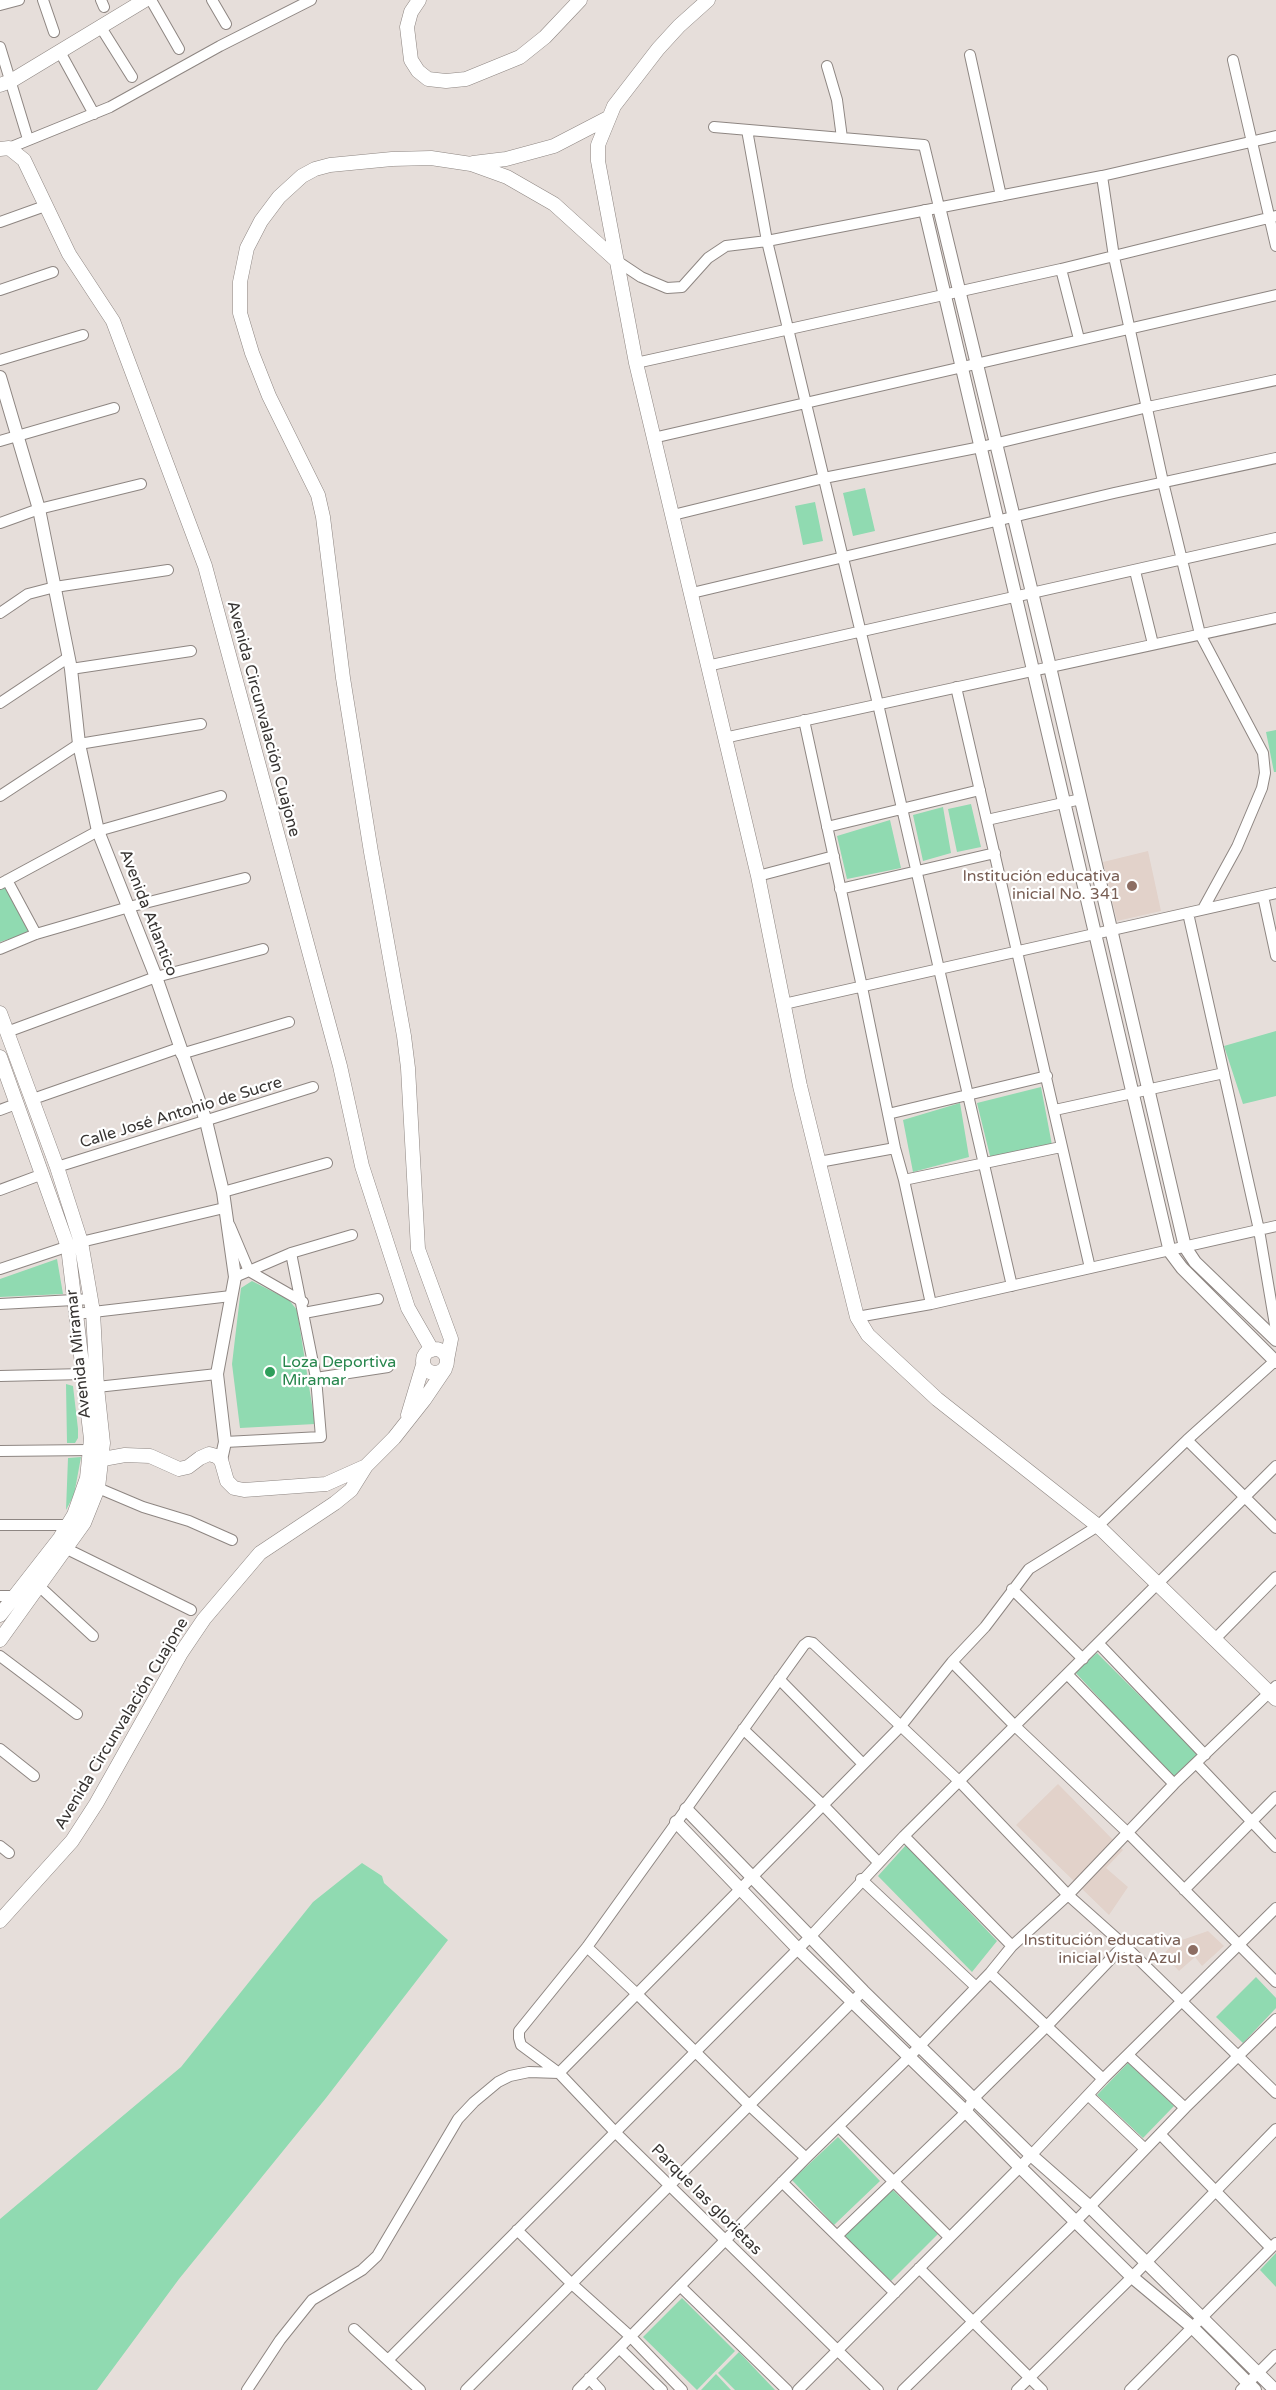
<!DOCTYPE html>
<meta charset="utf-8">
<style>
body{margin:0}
canvas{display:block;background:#e6deda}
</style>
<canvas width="1276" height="2390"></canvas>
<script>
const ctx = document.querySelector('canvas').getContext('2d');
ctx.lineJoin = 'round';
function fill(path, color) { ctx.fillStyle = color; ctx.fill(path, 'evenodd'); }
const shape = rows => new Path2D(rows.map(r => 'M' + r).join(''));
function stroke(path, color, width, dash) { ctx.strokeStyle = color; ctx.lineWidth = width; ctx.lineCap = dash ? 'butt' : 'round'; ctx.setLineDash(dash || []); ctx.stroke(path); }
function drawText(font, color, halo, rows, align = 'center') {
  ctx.font = font + ' "Varela Round",sans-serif'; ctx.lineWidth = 4.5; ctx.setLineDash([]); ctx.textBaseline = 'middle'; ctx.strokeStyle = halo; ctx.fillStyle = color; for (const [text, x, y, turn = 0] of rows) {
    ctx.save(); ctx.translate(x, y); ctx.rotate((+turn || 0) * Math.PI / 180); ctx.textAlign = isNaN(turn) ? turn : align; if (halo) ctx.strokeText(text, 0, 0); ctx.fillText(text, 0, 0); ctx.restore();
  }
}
fill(shape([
 [1148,851,1161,911,1117,921,1103,862],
 [1058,1784,1123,1850,1106,1868,1128,1887,1109,1915,1016,1825],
 [1208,1931,1224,1946,1202,1966,1195,1957,1179,1971,1163,1954,1176,1942]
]), '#e2d2ca');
fill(shape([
 [865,488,875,531,853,536,843,493],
 [815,502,823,541,803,545,795,506],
 [1276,730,1276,772,1274,772,1266,732],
 [971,804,981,847,957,852,948,809],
 [943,807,951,853,923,861,913,815],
 [890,820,901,868,847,879,837,836],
 [0,885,6,885,30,932,0,942],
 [1276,1031,1276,1096,1243,1104,1224,1046],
 [1041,1087,1052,1145,991,1160,977,1103],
 [960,1103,969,1157,913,1172,903,1120],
 [57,1259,63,1294,0,1297,0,1279],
 [252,1281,289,1300,297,1310,315,1424,240,1428,232,1364,241,1288],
 [66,1384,73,1386,78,1429,78,1438,75,1443,67,1443],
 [81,1457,74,1495,66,1510,68,1458],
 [1097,1653,1198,1754,1173,1778,1075,1672],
 [906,1845,997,1941,972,1972,878,1876],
 [362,1863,382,1876,384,1883,448,1940,326,2098,179,2279,97,2390,0,2390,0,2219,181,2067,313,1902],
 [1256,1977,1276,1998,1276,2008,1243,2043,1216,2017],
 [1128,2063,1174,2106,1143,2138,1097,2095],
 [838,2137,880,2181,834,2225,792,2180],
 [892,2189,938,2234,891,2281,845,2236],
 [1276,2253,1276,2287,1260,2270],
 [682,2298,735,2351,697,2390,643,2337],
 [739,2352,775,2390,735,2390,718,2373],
 [716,2374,731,2390,701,2390]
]), '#90dab1');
const minor = shape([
 [43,0,54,32],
 [101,0,104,7],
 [151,0,179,49],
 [212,0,226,24],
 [0,5,19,0],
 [100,26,132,77],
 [0,47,28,139],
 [60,52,94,114],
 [970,55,1001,196],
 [1233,60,1276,246],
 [827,66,837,100,842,138],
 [714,127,924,145,939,207],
 [747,130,767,241,878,704,1012,1286],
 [9,148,110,107,220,46,311,0],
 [1102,176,1114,257,1163,482,1200,634,1263,753,1265,773,1262,788,1237,847,1203,909],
 [0,222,45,206],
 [617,261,641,277,667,288,682,287,708,258,726,246,767,241,1102,176,1276,136],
 [1061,269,1079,339],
 [0,290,53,272],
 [0,360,83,335],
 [636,363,1061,269,1276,216],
 [653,438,1276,295],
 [0,441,114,408],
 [673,515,824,478,981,447,1148,407,1276,380],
 [0,523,39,509,141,484],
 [1135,571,1153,644],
 [692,593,1114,493,1276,458],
 [0,613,28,594,55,587,168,570],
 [707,666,1276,538],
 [71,669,191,651],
 [956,687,1090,1268],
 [0,703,69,657],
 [804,720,862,987,895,1148,904,1180,931,1304],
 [724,738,1276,618],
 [0,796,79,744,201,724],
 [987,820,1081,799],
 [827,827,980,790],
 [758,876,834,856],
 [7,880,36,934],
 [0,884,98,831,221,796],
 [840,889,995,853],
 [1263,896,1276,956],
 [1188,913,1259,1230,1276,1331],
 [0,949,36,934,129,907,245,878],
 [784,1004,1276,893],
 [7,1032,156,977,263,949],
 [181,1054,289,1022],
 [33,1099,179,1048],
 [0,1110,16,1104],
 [1055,1110,1224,1073],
 [888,1114,1047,1076],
 [819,1162,895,1148],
 [57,1167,313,1087],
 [904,1180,1061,1147],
 [0,1190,43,1174],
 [223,1192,327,1163],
 [230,1226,249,1271,303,1302],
 [0,1269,81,1242,224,1208],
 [235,1277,291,1253,352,1235],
 [0,1304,92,1299],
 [304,1313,378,1299],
 [76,1314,231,1296],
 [857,1317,931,1304,1276,1226],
 [0,1376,84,1374],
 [316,1378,388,1367],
 [97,1387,217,1374],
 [1187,1440,1276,1528],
 [225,1442,321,1437,316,1378,291,1253],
 [0,1451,91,1450],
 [98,1488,143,1507,189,1521,232,1540],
 [0,1525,68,1525],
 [67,1549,191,1610],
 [40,1587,93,1636],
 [1012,1589,1083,1659],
 [0,1596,15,1596],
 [1215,1639,1276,1577],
 [1098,1643,1205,1755],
 [0,1656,77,1714],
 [952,1662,1015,1726,1128,1833,1276,1982],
 [1067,1674,1174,1784],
 [779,1679,863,1764],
 [743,1729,824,1806,879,1863],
 [0,1749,34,1776],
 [1196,1763,1276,1847],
 [904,1836,1012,1946],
 [0,1846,9,1853],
 [861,1879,976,1987],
 [1184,1890,1276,1797],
 [587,1947,638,1995,749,2105,806,2158],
 [990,1973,1103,2079],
 [1128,2055,1185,2108],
 [1088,2095,1145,2149],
 [839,2127,949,2237],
 [1160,2134,1271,2248],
 [782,2182,895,2293],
 [517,2230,572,2284,631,2337,682,2390],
 [837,2236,966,2112,974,2098,1046,2027,1124,1945],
 [919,2268,1042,2390],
 [680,2286,787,2390],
 [354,2329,420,2390],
 [620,2349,662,2390],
 [388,2360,810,1937,904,1836,1276,1466],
 [589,2378,600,2390],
 [247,2390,280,2340,312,2300,362,2270,377,2256,458,2119,474,2102,498,2082,510,2076,529,2072,559,2073,901,1726,952,1662,985,1627,1029,1569,1098,1526,1187,1440,1276,1360],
 [466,2390,863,1991],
 [578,2390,806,2158,909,2057,990,1973,1012,1946,1068,1895,1174,1784,1276,1686],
 [798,2390,1020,2167,1103,2079,1276,1908],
 [878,2390,616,2133,559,2073,521,2045,519,2038,519,2031,587,1947,804,1645,808,1642,813,1643,960,1782,1068,1895,1124,1945,1276,2093],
 [903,2390,1076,2221,1185,2108,1276,2019],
 [1017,2390,1132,2277,1276,2129],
 [1130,2390,1276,2243],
 [1241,2390,1276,2355]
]);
const tertiary = shape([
 [939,207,1050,667,1185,1247,1195,1262,1276,1340],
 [925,211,1170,1252,1182,1268,1276,1362],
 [0,377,39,509,71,669,79,744,98,831,156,977,206,1121,223,1192,235,1277,217,1374,225,1442,221,1460],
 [686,1809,863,1991,1031,2155,1089,2206,1275,2390],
 [676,1822,797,1948,966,2112,1020,2167,1132,2277,1192,2327,1255,2390]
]);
const secondary = shape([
 [419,0,411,12,407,27,411,60,418,71,428,79,446,81,466,79,520,57,545,37,580,0],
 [708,0,679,26,658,49,614,106,598,145,598,161,636,363,758,876,800,1086,857,1317,868,1335,937,1399,1098,1526,1276,1699],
 [0,85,11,81,145,0],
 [0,149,9,148,24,160,69,254,113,321,205,566,340,1066,362,1166,408,1308,432,1350],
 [473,163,506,159,554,146,608,118],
 [0,1013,57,1167,81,1242,93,1312,97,1387,103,1443,98,1488,84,1523,0,1640],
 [0,1057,68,1247,91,1439,87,1478,74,1515,60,1538,0,1615],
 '423 1361a12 12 0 1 1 24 0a12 12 0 1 1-24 0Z',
 [447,1360,451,1339,418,1249,408,1068,404,1036,371,852,343,678,323,517,318,495,269,396,252,353,240,313,240,282,247,248,261,221,279,197,302,176,315,169,330,165,392,159,431,158,471,164,507,177,554,204,617,261],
 [408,1415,423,1365],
 [103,1459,125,1455,150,1456,179,1469,188,1467,200,1458,209,1454,216,1456,221,1460,227,1481,234,1488,244,1490,326,1484,364,1467],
 [0,1921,72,1841,96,1804,181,1653,204,1619,260,1553,335,1503,351,1490,366,1466,394,1438,424,1400,445,1369]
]);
stroke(minor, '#8e8682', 12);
stroke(tertiary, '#8e8682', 14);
stroke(secondary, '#8e8682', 15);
stroke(minor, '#fff', 10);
stroke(tertiary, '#fff', 12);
stroke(secondary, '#fff', 14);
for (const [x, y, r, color] of [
 [1132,886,6,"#8d6e63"],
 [270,1372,6,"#2e9e5b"],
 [1193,1950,6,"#8d6e63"]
]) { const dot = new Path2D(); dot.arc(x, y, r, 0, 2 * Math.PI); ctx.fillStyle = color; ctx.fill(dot); stroke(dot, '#fff', 2); }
drawText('16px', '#373432', '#fff', [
 ["Avenida Circunvalación Cuajone",263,719,75],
 ["Avenida Atlantico",148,913,69],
 ["Calle José Antonio de Sucre",181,1113,-17],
 ["Avenida Miramar",79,1354,-96],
 ["Avenida Circunvalación Cuajone",122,1724,-59],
 ["Parque las glorietas",706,2200,45]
]);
drawText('16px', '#785e54', '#fff', [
 ["Institución educativa",1120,877],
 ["inicial No. 341",1120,895],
 ["Institución educativa",1181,1941],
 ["inicial Vista Azul",1181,1959]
], 'right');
drawText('16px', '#27864d', '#fff', [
 ["Loza Deportiva",282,1363],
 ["Miramar",282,1381]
], 'left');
</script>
